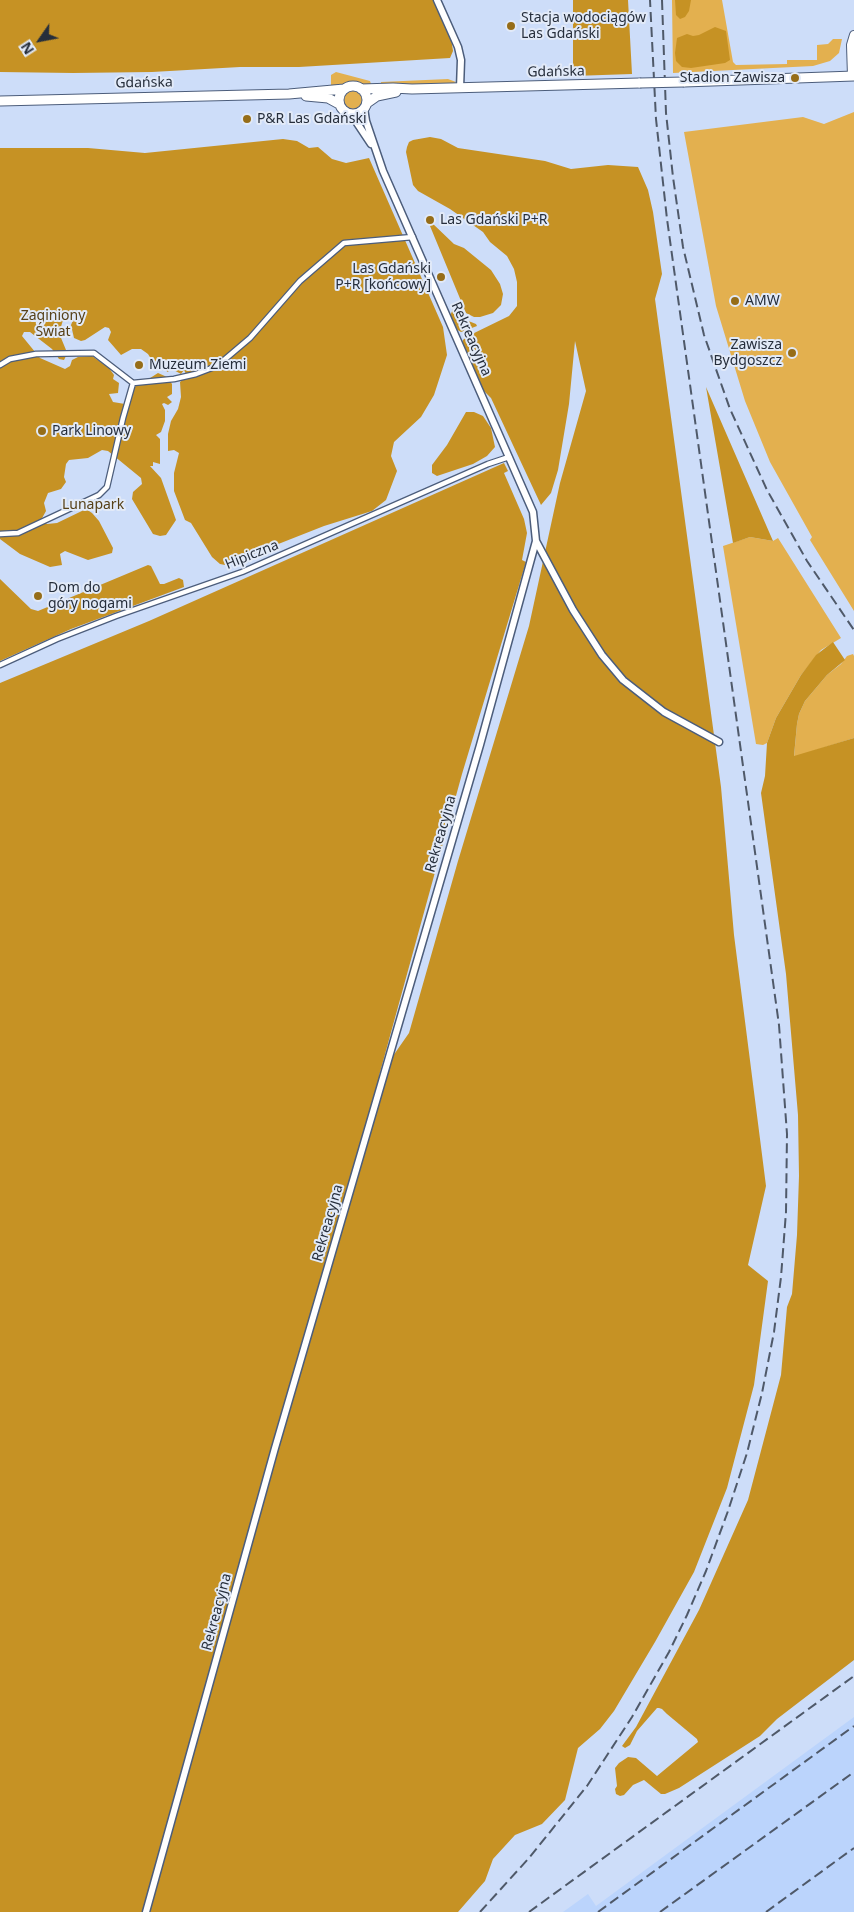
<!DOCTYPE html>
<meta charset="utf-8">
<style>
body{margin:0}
#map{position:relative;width:854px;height:1912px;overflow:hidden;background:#cdddf9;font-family:"Noto Sans",sans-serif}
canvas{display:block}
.north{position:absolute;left:15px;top:15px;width:50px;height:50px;-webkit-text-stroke:4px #e2eaf8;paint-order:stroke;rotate:237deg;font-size:14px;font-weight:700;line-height:20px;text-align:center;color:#262e3b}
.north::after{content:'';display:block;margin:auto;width:18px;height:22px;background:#262e3b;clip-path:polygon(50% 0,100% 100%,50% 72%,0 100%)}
</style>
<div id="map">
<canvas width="854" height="1912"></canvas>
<div class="north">N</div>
</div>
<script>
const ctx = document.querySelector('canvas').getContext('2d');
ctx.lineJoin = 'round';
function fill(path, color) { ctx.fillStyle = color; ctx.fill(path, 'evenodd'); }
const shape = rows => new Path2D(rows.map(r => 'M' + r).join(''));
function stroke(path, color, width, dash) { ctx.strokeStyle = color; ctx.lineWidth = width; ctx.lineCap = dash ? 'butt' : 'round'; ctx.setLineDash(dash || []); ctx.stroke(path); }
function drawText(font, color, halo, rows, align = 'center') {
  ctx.font = font + ' "Noto Sans",sans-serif'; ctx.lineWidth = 4; ctx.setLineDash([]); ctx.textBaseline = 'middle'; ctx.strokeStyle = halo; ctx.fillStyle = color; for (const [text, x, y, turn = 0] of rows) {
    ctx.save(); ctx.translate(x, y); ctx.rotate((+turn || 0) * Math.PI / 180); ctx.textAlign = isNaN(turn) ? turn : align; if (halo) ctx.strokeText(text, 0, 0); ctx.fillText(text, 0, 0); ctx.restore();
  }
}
fill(shape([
 [854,1717,854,1912,563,1912,588,1894,596,1906]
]), '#bbd4fc');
fill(shape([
 [672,0,722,0,733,62,736,65,787,64,787,60,817,60,817,45,828,44,833,39,842,39,839,53,830,61,813,66,673,73],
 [336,72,370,81,372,87,354,83,331,87,331,75],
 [448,79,456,82,453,84,381,85,381,82],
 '344 100a9 9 0 1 1 18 0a9 9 0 1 1-18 0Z',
 [854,112,854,611,810,540,812,537,770,462,745,401,716,306,684,132,803,117,824,124],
 [750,537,773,541,778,538,841,638,821,650,801,675,776,718,767,743,763,745,756,744,723,546],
 [853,654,854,656,854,738,794,757,797,724,799,714,805,701,827,675,841,664,847,656]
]), '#e3b04f');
fill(shape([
 [0,0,435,0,451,38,453,51,450,58,299,67,240,67,152,72,73,73,0,72],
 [573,0,628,0,632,74,573,76],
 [675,0,691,0,689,11,685,17,680,19,676,15],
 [715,27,726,31,730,60,725,63,691,68,682,67,676,61,675,53,677,38,687,34,693,36,699,35],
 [430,137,441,139,458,148,545,161,571,169,608,165,638,167,648,190,653,212,662,274,655,299,721,787,734,935,766,1186,748,1265,768,1281,754,1385,727,1488,694,1572,655,1642,614,1711,600,1729,578,1748,565,1800,542,1824,515,1835,493,1859,485,1881,458,1912,0,1912,0,683,149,621,504,463,508,471,504,473,524,519,527,533,522,560,526,562,462,774,379,1076,409,1033,458,861,529,626,560,483,586,391,575,341,569,404,558,470,551,493,541,505,491,398,482,389,462,345,463,340,466,337,509,316,517,306,517,282,514,269,507,256,490,242,483,232,450,209,418,191,413,185,406,152,407,147,409,142,413,140],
 [283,139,297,141,309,148,318,147,332,159,346,163,369,158,443,327,447,355,434,395,421,417,394,442,391,456,397,471,386,500,372,511,324,526,225,565,220,564,212,557,191,523,185,520,174,491,174,473,179,453,174,450,168,451,168,434,171,421,178,409,181,397,180,382,187,376,184,370,181,374,170,368,168,372,153,362,148,354,141,349,132,349,121,355,108,340,111,332,109,328,105,327,85,340,81,341,74,338,71,325,73,320,69,314,64,317,59,333,66,350,66,356,64,360,59,359,52,349,30,332,24,332,22,336,40,358,65,369,70,366,72,360,78,357,92,356,109,368,114,375,113,379,119,383,118,393,109,394,113,402,125,404,138,382,147,380,158,373,167,377,172,384,172,394,167,397,172,402,168,405,164,403,162,404,165,410,165,421,161,432,156,435,160,439,160,464,153,462,153,466,150,466,161,478,176,520,166,535,160,536,153,534,132,499,133,492,142,484,141,478,108,451,102,450,88,458,69,460,66,464,64,477,66,482,61,489,48,493,44,503,46,511,41,520,47,524,57,523,86,509,92,513,99,521,113,548,112,553,88,560,65,551,60,554,62,565,50,567,20,554,0,539,0,148,88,148,145,153],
 [431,222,454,244,464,248,491,270,500,284,503,294,501,305,493,313,480,317,474,317,466,313,430,226,429,224],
 [453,309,461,318,476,324,477,326,461,332,456,329,450,316],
 [706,387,773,541,750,537,733,543],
 [466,412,474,412,483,416,491,428,495,447,487,456,473,464,437,476,432,473,432,465,447,445],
 [148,565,151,566,160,584,164,584,179,578,183,580,184,587,71,629,0,661,0,579,31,609,38,611],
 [833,642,845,660,827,675,805,701,799,714,797,724,794,756,854,738,854,1660,777,1719,760,1736,679,1788,665,1794,661,1794,644,1780,633,1785,624,1795,620,1796,616,1794,615,1789,617,1786,615,1768,619,1763,628,1757,636,1758,657,1776,698,1742,697,1739,667,1714,662,1709,659,1708,657,1708,637,1731,630,1745,625,1748,622,1746,636,1727,699,1610,748,1500,781,1375,787,1307,792,1294,797,1235,799,1176,798,1115,786,974,761,793,765,776,767,743,776,718,801,675,816,655]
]), '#c69224');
const pedestrian = shape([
 [0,365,10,359,36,354,94,353,133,383,174,379,196,374,217,366,250,338,300,281,344,243,413,237],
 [0,534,18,533,99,495,107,487,123,418,133,383],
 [0,665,57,639,116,616,242,572,488,464,509,457]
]);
const minor = shape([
 [437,0,458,47,461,60,460,88],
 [351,114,371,144],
 [536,541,573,610,602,655,623,680,664,712,719,742],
 [146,1912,275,1448,480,745,536,541,533,512,383,171,366,121,364,108]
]);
const tertiary = shape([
 [852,76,851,45,854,35]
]);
const secondary = shape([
 [684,82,854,76],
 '339 100a14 14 0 1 1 28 0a14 14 0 1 1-28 0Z',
 [361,89,393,88,412,89,640,83],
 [306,96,328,98,339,104],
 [0,101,289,94,344,89],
 [367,103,377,96,396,92]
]);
stroke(pedestrian, '#4c5d7b', 7);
stroke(minor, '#4c5d7b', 9);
stroke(tertiary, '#4c5d7b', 10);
stroke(secondary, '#4c5d7b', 11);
stroke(pedestrian, '#fff', 4.5);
stroke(minor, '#fff', 6);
stroke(tertiary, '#fff', 8);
stroke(secondary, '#fff', 9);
stroke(shape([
 [662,0,666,113,673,177,683,247,704,335,730,409,767,490,807,561,854,630],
 [480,1912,529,1858,587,1786,632,1717,669,1652,687,1615,706,1571,728,1511,747,1453,762,1393,774,1332,781,1277,786,1212,787,1134,779,1025,667,219,656,119,650,0],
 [529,1912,854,1676],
 [598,1912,854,1726],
 [660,1912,854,1772],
 [766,1912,854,1848]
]), '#4f5969', 2, [10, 5]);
const secondaryBridge = shape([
 [640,83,684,82]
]);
stroke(secondaryBridge, '#4c5d7b', 11, []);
stroke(secondaryBridge, '#fff', 9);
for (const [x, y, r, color] of [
 [511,26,5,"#966d18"],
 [795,78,5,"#966d18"],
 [247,119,5,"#966d18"],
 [430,220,5,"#966d18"],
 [441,277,5,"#966d18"],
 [735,301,5,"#966d18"],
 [792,353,5,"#966d18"],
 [139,365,5,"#966d18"],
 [42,431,5,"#966d18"],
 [38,596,5,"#966d18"]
]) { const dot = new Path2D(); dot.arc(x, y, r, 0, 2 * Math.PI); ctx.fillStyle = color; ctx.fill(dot); stroke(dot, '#e2eaf8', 2); }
drawText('14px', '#262e3b', '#e2eaf8', [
 ["Stacja wodociągów",521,18],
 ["Las Gdański",521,34],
 ["Stadion Zawisza",785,78,"right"],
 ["P&R Las Gdański",257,119],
 ["Las Gdański P+R",440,220],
 ["Las Gdański",431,269,"right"],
 ["P+R [końcowy]",431,285,"right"],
 ["AMW",745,301],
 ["Zawisza",782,345,"right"],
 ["Bydgoszcz",782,361,"right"],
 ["Muzeum Ziemi",149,365],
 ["Park Linowy",52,431],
 ["Dom do",48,588],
 ["góry nogami",48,604]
], 'left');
drawText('14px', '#262e3b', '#e2eaf8', [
 ["Gdańska",556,72,-1],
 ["Gdańska",144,83,-1],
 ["Rekreacyjna",471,339,66],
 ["Hipiczna",252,555,-22],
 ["Rekreacyjna",441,834,-74],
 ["Rekreacyjna",328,1223,-74],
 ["Rekreacyjna",217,1612,-75]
]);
drawText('14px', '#574118', '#e2eaf8', [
 ["Zaginiony",53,316],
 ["Świat",53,332],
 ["Lunapark",93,505]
]);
</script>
